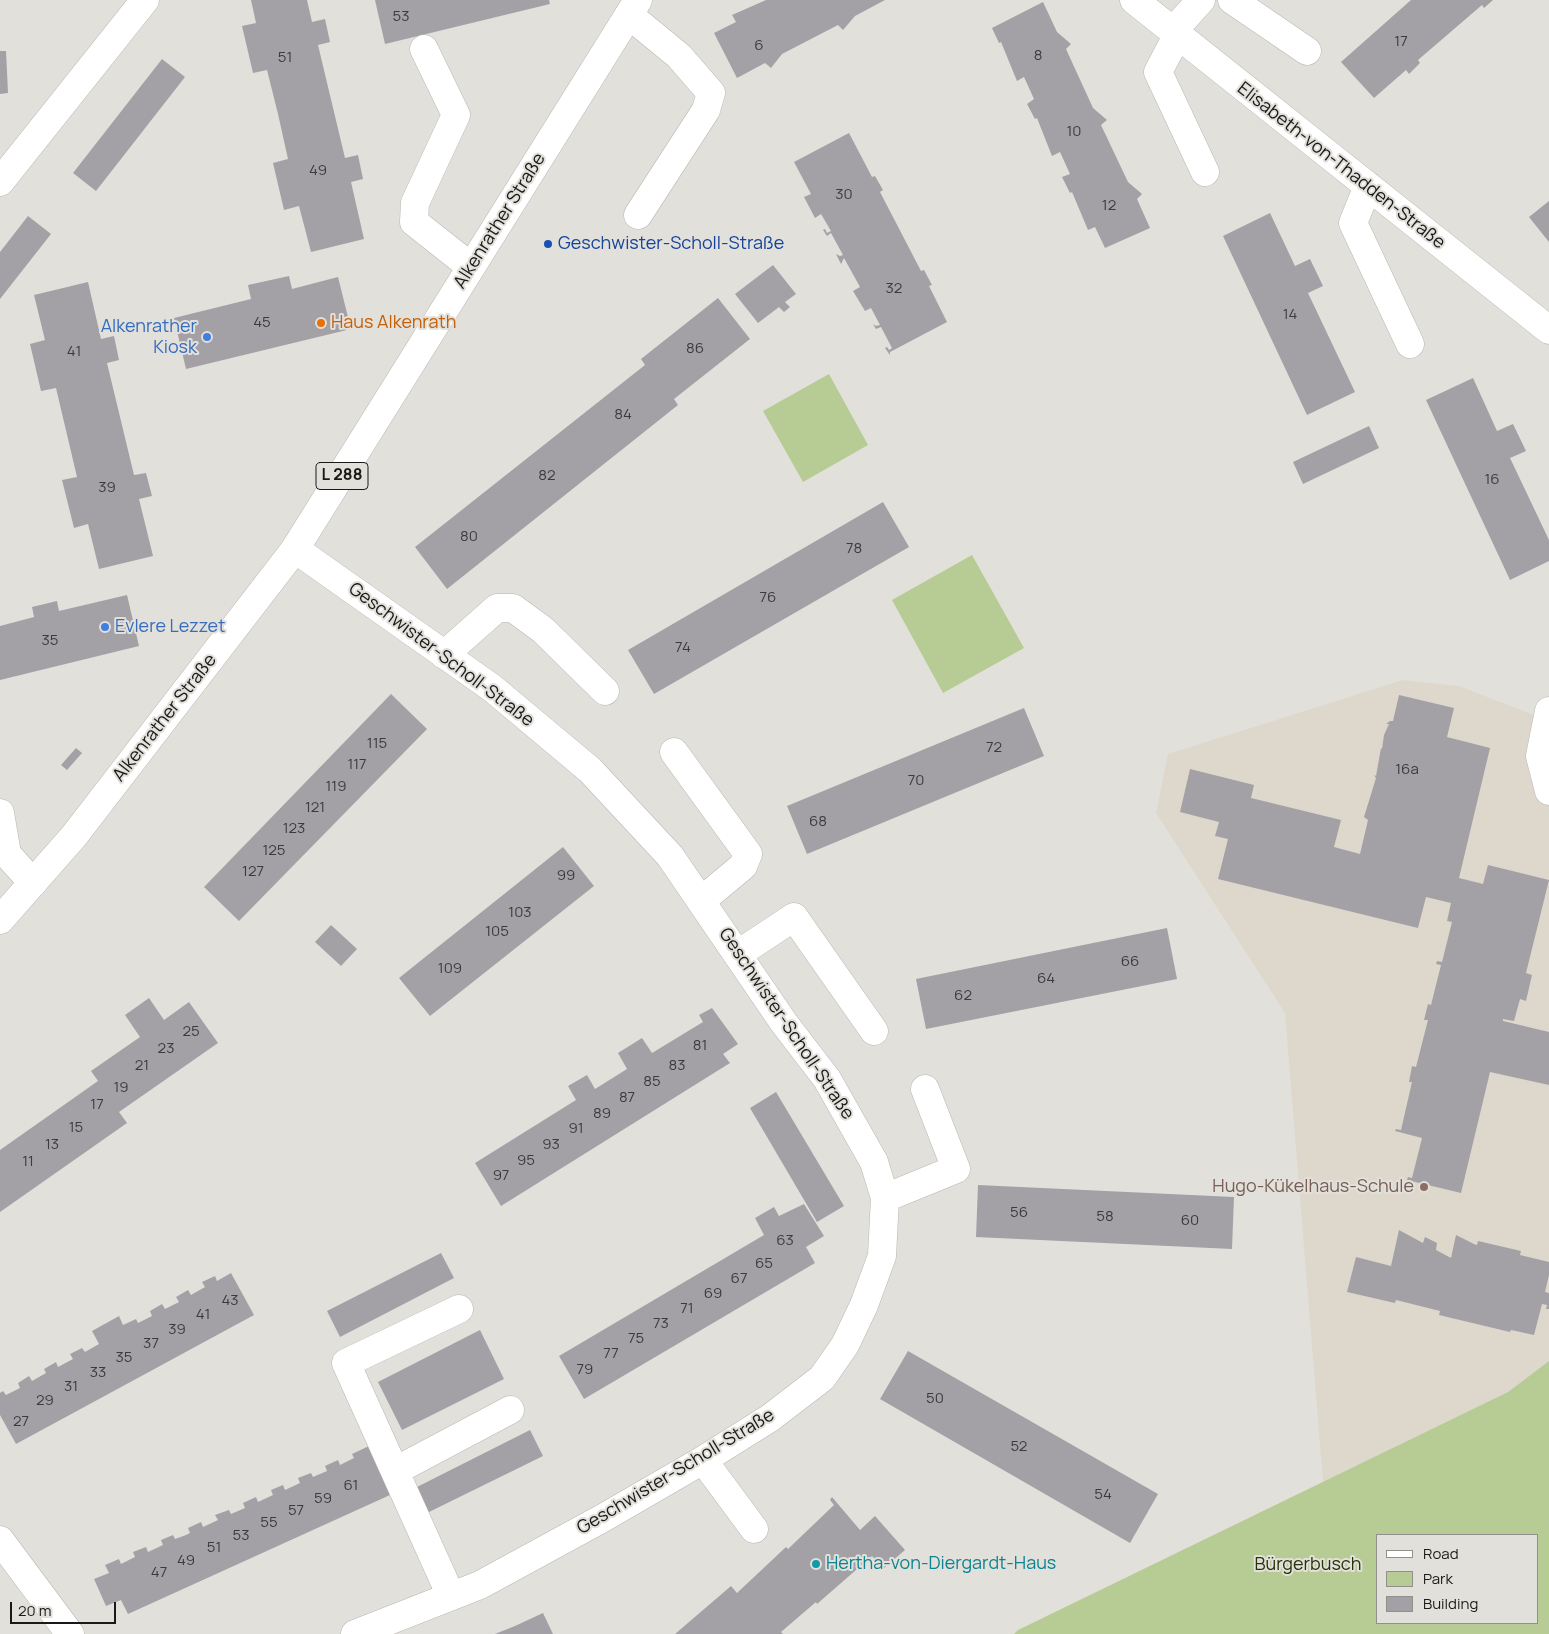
<!DOCTYPE html>
<meta charset="utf-8">
<style>
body{margin:0}
#map{position:relative;width:1549px;height:1634px;overflow:hidden;background:#e2e0db;font-family:Manrope,sans-serif}
canvas{display:block}
.legend{position:absolute;left:1376px;top:1534px;width:162px;height:90px;box-sizing:border-box;background:#e2e0db;border:1px solid #92908d;margin:0;padding:6px 9px;list-style:none;font-size:15px;color:#1a1917}
.legend li{display:flex;align-items:center;gap:10px;height:25px}
.legend b{width:25px;border:1px solid #92908d}
.scale{position:absolute;left:10px;top:1602px;width:106px;height:22px;box-sizing:border-box;border:2px solid #1a1917;border-top:0;padding-left:6px;font-size:15px;line-height:18px;white-space:nowrap;color:#1a1917;-webkit-text-stroke:4px #e2e0db;paint-order:stroke}
</style>
<div id="map">
<canvas width="1549" height="1634"></canvas>
<ul class="legend">
<li><b style="height:6px;background:#fff"></b>Road</li>
<li><b style="height:14px;background:#b7cb94"></b>Park</li>
<li><b style="height:14px;background:#a3a1a6"></b>Building</li>
</ul>
<div class="scale">20 m</div>
</div>
<script>
const ctx = document.querySelector('canvas').getContext('2d');
ctx.lineJoin = 'round';
function fill(path, color) { ctx.fillStyle = color; ctx.fill(path, 'evenodd'); }
const shape = rows => new Path2D(rows.map(r => 'M' + r).join(''));
function stroke(path, color, width, dash) { ctx.strokeStyle = color; ctx.lineWidth = width; ctx.lineCap = dash ? 'butt' : 'round'; ctx.setLineDash(dash || []); ctx.stroke(path); }
function drawText(font, color, halo, rows, align = 'center') {
  ctx.font = font + ' Manrope,sans-serif'; ctx.lineWidth = 4; ctx.setLineDash([]); ctx.textBaseline = 'middle'; ctx.strokeStyle = halo; ctx.fillStyle = color; for (const [text, x, y, turn = 0] of rows) {
    ctx.save(); ctx.translate(x, y); ctx.rotate((+turn || 0) * Math.PI / 180); ctx.textAlign = isNaN(turn) ? turn : align; if (halo) ctx.strokeText(text, 0, 0); ctx.fillText(text, 0, 0); ctx.restore();
  }
}
fill(shape([
 [1403,680,1459,686,1549,721,1549,1361,1508,1392,1323,1482,1285,1013,1156,813,1168,754]
]), '#ddd8cb');
fill(shape([
 [829,374,868,445,803,482,763,411],
 [972,555,1024,648,943,693,892,600],
 [1549,1361,1549,1634,1014,1634,1018,1630,1508,1392],
 [1378,1535,1538,1535,1538,1623,1378,1623]
]), '#b7cb94');
fill(shape([
 [251,0,307,0,312,22,325,19,330,42,318,45,345,158,358,155,363,179,351,182,364,239,311,252,299,206,284,210,273,163,288,159,278,114,267,70,253,73,242,26,256,23],
 [375,0,549,0,550,4,385,44],
 [766,0,885,0,855,16,843,30,838,25,782,54,771,68,765,63,737,78,714,33,736,22,732,15],
 [1411,0,1493,0,1484,8,1482,5,1418,60,1420,63,1409,74,1406,70,1374,98,1341,62],
 [1043,2,1057,32,1071,44,1066,49,1093,108,1107,120,1101,125,1128,182,1142,194,1137,199,1150,228,1105,248,1095,227,1088,230,1072,192,1070,193,1062,177,1070,174,1060,152,1052,156,1037,118,1035,119,1027,104,1034,99,1024,77,1017,81,1001,42,999,43,992,28],
 [0,51,6,51,8,93,0,94],
 [162,59,185,77,96,191,73,173],
 [849,133,872,177,875,176,883,190,880,192,921,271,924,270,932,285,929,286,947,322,890,352,890,355,885,348,887,347,889,350,892,348,881,327,876,329,873,324,876,326,880,325,871,308,865,311,853,291,860,287,844,258,841,264,836,254,840,256,843,255,831,233,827,236,823,230,825,229,827,233,831,231,821,214,815,218,804,197,811,194,794,162],
 [1549,201,1549,242,1529,217],
 [1270,213,1295,266,1310,259,1323,286,1308,293,1355,392,1307,415,1223,236],
 [28,216,51,234,0,299,0,252],
 [773,265,796,294,785,302,790,307,784,312,779,307,758,323,735,294],
 [289,276,292,289,338,277,351,329,186,369,174,318,251,299,248,285],
 [88,282,101,339,114,336,119,360,107,363,134,475,146,473,152,496,139,499,153,556,99,569,88,524,74,528,62,480,77,477,56,388,41,391,30,344,45,340,34,295],
 [718,298,750,339,674,399,678,405,447,589,415,547,645,365,641,359],
 [1473,378,1497,431,1513,424,1526,451,1510,458,1549,540,1549,561,1510,580,1426,400],
 [1369,426,1379,448,1303,484,1293,462],
 [883,502,909,547,654,694,628,650],
 [127,595,139,646,0,680,0,626,34,617,32,607,57,601,59,611],
 [391,694,427,729,239,921,204,887],
 [1399,695,1454,708,1447,737,1490,748,1459,878,1483,884,1488,865,1549,880,1526,973,1532,975,1526,1001,1520,999,1514,1021,1503,1019,1503,1021,1549,1032,1549,1085,1490,1072,1461,1193,1407,1180,1408,1177,1412,1178,1422,1138,1395,1131,1396,1129,1401,1130,1412,1082,1409,1082,1412,1066,1416,1067,1428,1020,1424,1020,1428,1004,1431,1005,1441,965,1436,964,1437,961,1442,962,1452,922,1447,921,1451,903,1426,897,1418,928,1218,879,1228,839,1215,836,1219,822,1180,812,1190,769,1254,785,1251,798,1341,820,1334,847,1360,854,1368,820,1364,817,1376,778,1374,775,1376,776,1381,748,1382,749,1384,735,1389,724,1386,724,1390,721,1393,721],
 [1024,708,1044,756,807,854,787,806],
 [76,748,82,753,67,770,61,765],
 [563,847,594,886,430,1016,399,978],
 [331,925,357,949,341,966,315,942],
 [1167,928,1177,979,926,1029,916,979],
 [149,998,164,1020,189,1002,218,1043,119,1112,127,1123,0,1212,0,1150,98,1081,91,1071,140,1037,125,1015],
 [712,1008,738,1044,723,1054,730,1063,501,1206,475,1163,576,1100,568,1086,587,1075,595,1089,627,1069,618,1053,642,1038,652,1053,703,1022,699,1015],
 [776,1092,844,1206,817,1222,750,1108],
 [978,1185,1234,1197,1232,1249,976,1237],
 [804,1204,824,1236,806,1247,815,1263,584,1399,559,1356,764,1235,755,1218,774,1207,779,1216],
 [1399,1230,1423,1243,1425,1237,1437,1243,1436,1250,1451,1258,1456,1235,1474,1244,1477,1245,1478,1241,1521,1251,1520,1255,1549,1262,1549,1275,1545,1292,1549,1293,1549,1309,1546,1309,1547,1305,1542,1304,1534,1335,1511,1330,1510,1332,1439,1315,1440,1311,1396,1300,1395,1303,1347,1292,1356,1257,1391,1266],
 [441,1253,454,1278,340,1337,327,1311],
 [231,1273,254,1315,16,1444,0,1415,0,1393,3,1391,6,1395,20,1388,18,1383,29,1376,32,1381,46,1373,44,1369,56,1362,58,1367,73,1359,70,1354,82,1348,85,1352,99,1344,92,1331,119,1316,123,1325,136,1319,138,1323,152,1316,150,1311,162,1304,165,1309,179,1302,176,1297,188,1290,191,1295,205,1287,202,1282,215,1276,217,1281],
 [480,1330,504,1379,402,1430,378,1382],
 [908,1351,1158,1494,1130,1543,880,1399],
 [530,1430,543,1456,427,1513,415,1488],
 [369,1446,390,1495,128,1614,121,1600,106,1606,94,1579,109,1573,105,1565,119,1559,121,1564,135,1557,133,1552,146,1547,148,1552,163,1545,161,1540,173,1535,175,1539,186,1535,190,1533,188,1528,201,1522,203,1527,218,1520,215,1515,229,1510,231,1514,245,1508,243,1503,256,1497,258,1502,273,1495,271,1490,283,1485,285,1490,300,1483,298,1478,311,1473,313,1477,327,1471,325,1466,338,1460,340,1465,354,1458,352,1454],
 [832,1497,860,1530,875,1516,905,1550,883,1569,872,1556,817,1604,816,1602,781,1632,783,1634,675,1634,731,1586,737,1593,786,1547,788,1549,834,1505,830,1500],
 [543,1613,553,1634,495,1634,515,1626]
]), '#a3a1a6');
const minor = shape([
 [1134,0,1549,330],
 [1232,0,1307,51],
 [629,15,679,56,711,93,706,110,638,215],
 [1172,32,1201,0],
 [1177,36,1158,72,1205,172],
 [424,49,456,115,415,203,414,222,471,267],
 [0,182,145,0],
 [1368,186,1353,223,1410,344],
 [295,549,492,688,590,770,670,856,784,1023,827,1079,874,1162,885,1198,882,1256,864,1305,845,1345,822,1378,770,1418,703,1460,603,1518,480,1585,355,1634],
 [444,655,497,608,513,608,543,630,605,691],
 [1549,711,1540,756,1549,791],
 [674,752,748,854,743,866,701,901],
 [0,813,7,854,33,883],
 [738,954,794,917,874,1031],
 [885,1198,956,1169,925,1089],
 [703,1460,754,1529],
 [395,1471,510,1410],
 [0,1540,70,1634],
 [451,1596,346,1363,459,1309]
]);
const major = shape([
 [0,920,74,836,295,549,638,0]
]);
stroke(minor, '#b9b7b2', 29);
stroke(major, '#b9b7b2', 29);
stroke(minor, '#fff', 28);
stroke(major, '#fff', 28);
for (const [x, y, r, color] of [
 [548,244,5,"#1a4fb4"],
 [321,323,5,"#e8710a"],
 [207,337,5,"#3f7fe0"],
 [105,627,5,"#3f7fe0"],
 [1424,1187,5,"#8d6e63"],
 [816,1564,5,"#0f9aa8"]
]) { const dot = new Path2D(); dot.arc(x, y, r, 0, 2 * Math.PI); ctx.fillStyle = color; ctx.fill(dot); stroke(dot, '#e2e0db', 2); }
drawText('15px', '#3c3b3b', null, [
 ["53",401,17],
 ["17",1401,42],
 ["6",759,46],
 ["8",1038,56],
 ["51",285,58],
 ["10",1074,132],
 ["49",318,171],
 ["30",844,195],
 ["12",1109,206],
 ["32",894,289],
 ["14",1290,315],
 ["45",262,323],
 ["86",695,349],
 ["41",74,352],
 ["84",623,415],
 ["82",547,476],
 ["16",1492,480],
 ["39",107,488],
 ["80",469,537],
 ["78",854,549],
 ["76",768,598],
 ["35",50,641],
 ["74",683,648],
 ["115",377,744],
 ["72",994,748],
 ["117",357,765],
 ["16a",1407,770],
 ["70",916,781],
 ["119",336,787],
 ["121",315,808],
 ["68",818,822],
 ["123",294,829],
 ["125",274,851],
 ["127",253,872],
 ["99",566,876],
 ["103",520,913],
 ["105",497,932],
 ["66",1130,962],
 ["109",450,969],
 ["64",1046,979],
 ["62",963,996],
 ["25",191,1032],
 ["81",700,1046],
 ["23",166,1049],
 ["21",142,1066],
 ["83",677,1066],
 ["85",652,1082],
 ["19",121,1088],
 ["87",627,1098],
 ["17",97,1105],
 ["89",602,1114],
 ["15",76,1128],
 ["91",576,1129],
 ["13",52,1145],
 ["93",551,1145],
 ["95",526,1161],
 ["11",28,1162],
 ["97",501,1176],
 ["56",1019,1213],
 ["58",1105,1217],
 ["60",1190,1221],
 ["63",785,1241],
 ["65",764,1264],
 ["67",739,1279],
 ["69",713,1294],
 ["43",230,1301],
 ["71",687,1309],
 ["41",203,1315],
 ["73",661,1324],
 ["39",177,1330],
 ["75",636,1339],
 ["37",151,1344],
 ["77",611,1354],
 ["35",124,1358],
 ["79",585,1370],
 ["33",98,1373],
 ["31",71,1387],
 ["50",935,1399],
 ["29",45,1401],
 ["27",21,1422],
 ["52",1019,1447],
 ["61",351,1486],
 ["54",1103,1495],
 ["59",323,1499],
 ["57",296,1511],
 ["55",269,1523],
 ["53",241,1536],
 ["51",214,1548],
 ["49",186,1561],
 ["47",159,1573]
]);
for (const [x, y, w] of [
 [342,476,52]
]) { const box = new Path2D(); box.roundRect(x - w / 2, y - 13.5, w, 27, 4); ctx.fillStyle = '#e2e0db'; ctx.fill(box); stroke(box, '#1a1917', 1); }
drawText('bold 16px', '#1a1917', null, [
 ["L 288",342,476]
]);
drawText('18px', '#1a1917', '#e2e0db', [
 ["Elisabeth-von-Thadden-Straße",1341,166,38],
 ["Alkenrather Straße",500,221,-58],
 ["Geschwister-Scholl-Straße",441,655,37],
 ["Alkenrather Straße",165,718,-52],
 ["Geschwister-Scholl-Straße",786,1024,56],
 ["Geschwister-Scholl-Straße",676,1472,-31]
]);
drawText('18px', '#164399', '#e2e0db', [
 ["Geschwister-Scholl-Straße",558,244]
], 'left');
drawText('18px', '#c56008', '#e2e0db', [
 ["Haus Alkenrath",331,323]
], 'left');
drawText('18px', '#366cbe', '#e2e0db', [
 ["Alkenrather",197,327],
 ["Kiosk",197,348],
 ["Evlere Lezzet",115,627,"left"]
], 'right');
drawText('18px', '#785e54', '#e2e0db', [
 ["Hugo-Kükelhaus-Schule",1414,1187]
], 'right');
drawText('18px', '#0d838f', '#e2e0db', [
 ["Hertha-von-Diergardt-Haus",826,1564]
], 'left');
drawText('18px', '#263405', '#e2e0db', [
 ["Bürgerbusch",1308,1565]
]);
</script>
